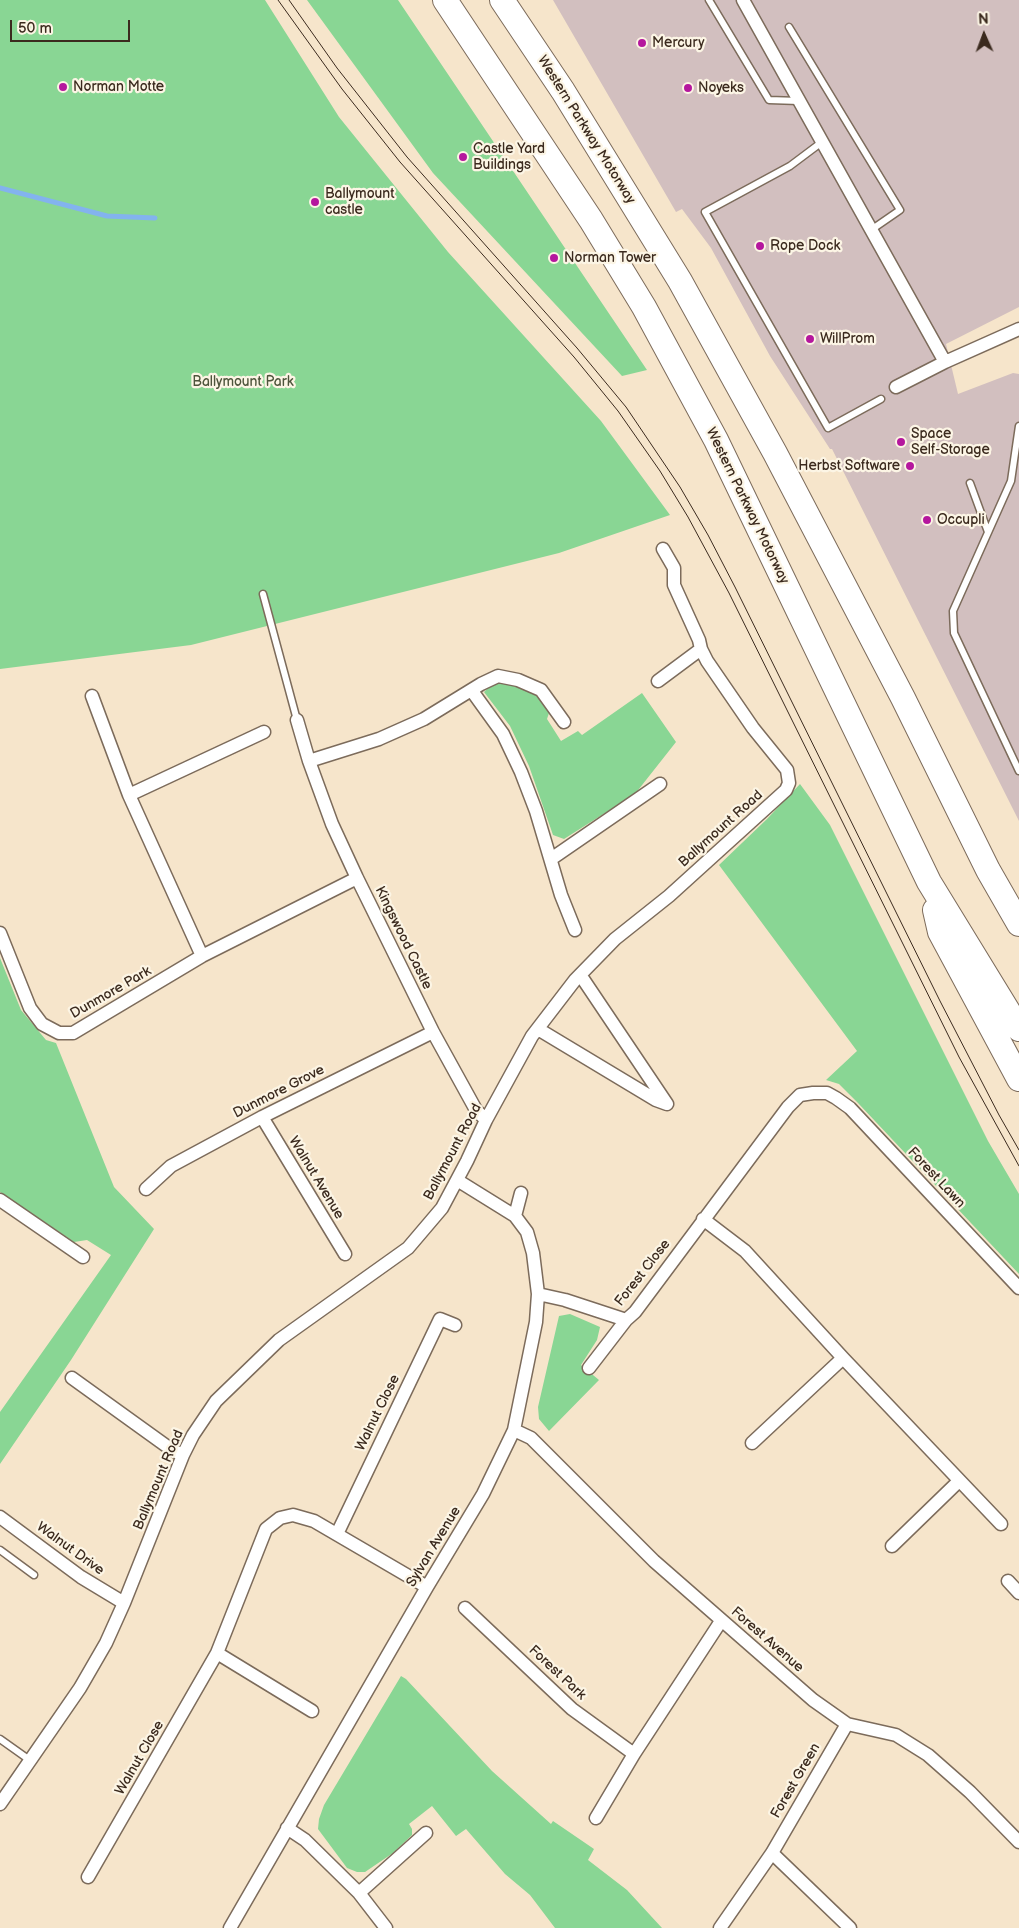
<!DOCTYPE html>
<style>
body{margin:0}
#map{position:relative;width:1019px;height:1928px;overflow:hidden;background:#f6e5cb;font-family:"Balsamiq Sans",sans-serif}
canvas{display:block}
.north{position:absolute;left:959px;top:10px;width:50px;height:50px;-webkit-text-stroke:4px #fcf5e5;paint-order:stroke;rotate:358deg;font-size:14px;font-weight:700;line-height:20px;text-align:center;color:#3b2a1e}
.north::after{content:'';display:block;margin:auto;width:18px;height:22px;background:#3b2a1e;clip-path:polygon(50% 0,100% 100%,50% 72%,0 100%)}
.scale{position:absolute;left:10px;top:20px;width:120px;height:22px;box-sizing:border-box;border:2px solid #3b2a1e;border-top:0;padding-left:6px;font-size:15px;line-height:18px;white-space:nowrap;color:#3b2a1e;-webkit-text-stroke:4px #fcf5e5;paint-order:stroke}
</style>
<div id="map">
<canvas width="1019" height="1928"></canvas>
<div class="north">N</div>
<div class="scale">50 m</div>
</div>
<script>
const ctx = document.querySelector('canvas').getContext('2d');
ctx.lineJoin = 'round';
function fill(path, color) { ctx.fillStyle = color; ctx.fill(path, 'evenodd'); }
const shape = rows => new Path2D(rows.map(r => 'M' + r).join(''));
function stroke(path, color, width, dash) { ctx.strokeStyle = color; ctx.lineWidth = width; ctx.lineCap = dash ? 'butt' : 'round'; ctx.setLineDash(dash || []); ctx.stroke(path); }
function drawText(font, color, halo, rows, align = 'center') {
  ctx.font = font + ' "Balsamiq Sans",sans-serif'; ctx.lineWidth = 4.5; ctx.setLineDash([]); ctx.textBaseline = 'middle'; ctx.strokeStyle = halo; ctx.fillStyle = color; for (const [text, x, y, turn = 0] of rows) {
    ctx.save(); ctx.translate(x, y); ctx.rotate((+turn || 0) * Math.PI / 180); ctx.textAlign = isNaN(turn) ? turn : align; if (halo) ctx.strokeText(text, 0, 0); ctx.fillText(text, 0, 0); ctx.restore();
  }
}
fill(shape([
 [553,0,1019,0,1019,307,946,344,958,394,1013,373,1019,374,1019,821,832,449,830,449,770,356,711,248,682,209,676,212]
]), '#d2bfbf');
fill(shape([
 [0,0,265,0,339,117,448,252,601,421,670,515,559,553,191,645,0,669],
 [307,0,398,0,647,370,622,376,433,173],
 [501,682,516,684,536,695,549,713,547,719,561,741,578,731,582,735,642,693,676,742,635,794,564,839,553,835,529,766,510,726,484,692,487,689],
 [800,784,830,825,988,1141,1019,1194,1019,1274,858,1103,839,1084,826,1080,857,1051,719,865,767,819],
 [0,958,21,1010,46,1040,56,1043,114,1187,154,1229,71,1360,0,1464,0,1412,111,1255,87,1240,74,1242,0,1192],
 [570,1314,600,1327,597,1340,581,1365,599,1380,549,1431,539,1419,538,1407,559,1316],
 [401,1676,406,1679,492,1771,551,1824,553,1821,594,1849,588,1860,627,1890,662,1928,555,1928,530,1895,505,1874,466,1829,456,1836,432,1806,409,1824,412,1829,412,1835,393,1853,365,1872,357,1872,347,1868,318,1829,319,1819,324,1805]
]), '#89d694');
stroke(shape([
 [0,188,107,216,155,218]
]), '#83b3ee', 5);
const service = shape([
 [709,0,769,100,799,101],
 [789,27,900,210,871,230],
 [822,142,790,166,705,212,828,428,881,399],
 [1019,426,1011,481,953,611,954,633,1019,771],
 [970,483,988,532],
 [263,594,297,720],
 [0,1550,34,1575],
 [0,1739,31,1761]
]);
const minor = shape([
 [743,0,945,362],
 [896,387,945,362,1019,329],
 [658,681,701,649],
 [472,691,503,734,521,772,536,811,561,895,575,930],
 [92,696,129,795,202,956],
 [297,720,309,761,332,824,357,878,433,1032,476,1110,486,1120],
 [309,761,379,739,424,719,481,684,498,676,518,680,541,690,564,722],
 [129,795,264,732],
 [551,859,660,784],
 [0,933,30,1008,42,1024,59,1033,73,1033,202,956,357,878],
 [538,1029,656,1100,667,1104,581,976],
 [262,1117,345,1254],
 [146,1189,171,1166,262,1117,433,1032],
 [0,1200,83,1257],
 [515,1216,521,1193],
 [703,1219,745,1251,843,1358,1001,1524],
 [538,1294,565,1300,626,1320,635,1312,788,1107,800,1095,813,1093,827,1093,836,1098,850,1108,1019,1288],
 [589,1368,626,1320],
 [72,1378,172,1450,183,1455],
 [514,1430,531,1438,654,1561,813,1700,847,1724,896,1735,928,1755,970,1792,1019,1842],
 [752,1443,843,1358],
 [0,1517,81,1577,124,1603],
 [337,1534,440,1319,455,1325],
 [892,1546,959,1481],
 [1008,1581,1019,1593],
 [465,1608,572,1709,634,1754],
 [217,1653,312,1711],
 [0,1804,80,1688,106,1643,124,1603,183,1455,193,1435,216,1401,279,1340,408,1248,442,1208,467,1161,486,1120,532,1036,575,980,615,939,669,896,786,790,789,783,787,770,753,728,707,661,701,649,699,640,674,585,674,568,663,549],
 [596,1818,634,1754,721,1621],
 [287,1828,305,1840,359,1893,386,1928],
 [772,1853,850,1928],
 [88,1877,217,1653,266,1529,280,1518,293,1515,314,1521,427,1587],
 [359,1893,426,1833],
 [230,1928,427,1587,483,1494,514,1430,536,1322,538,1294,533,1253,527,1232,515,1216,457,1180],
 [720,1928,772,1853,847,1724]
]);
const motorway = shape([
 [445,0,591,220,644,307,716,440,929,882,1019,1029],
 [502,0,563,91,680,281,775,453,903,698,988,870,1019,924],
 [935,910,940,932,1019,1079]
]);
stroke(service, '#7c6b5b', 9);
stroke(minor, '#7c6b5b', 15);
stroke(motorway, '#7c6b5b', 26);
stroke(service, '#fff', 6);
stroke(minor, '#fff', 12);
stroke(motorway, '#fff', 24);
stroke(shape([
 [278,0,342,89,400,162,574,357,618,411,660,471,688,517,729,593,959,1057,1019,1166],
 [289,0,337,68,407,157,577,348,626,407,680,487,708,535,735,587,940,1001,999,1115,1019,1150]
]), '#3b2a1e', 1);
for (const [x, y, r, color] of [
 [642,43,5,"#b5179e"],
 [63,87,5,"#b5179e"],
 [688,88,5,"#b5179e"],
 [463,157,5,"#b5179e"],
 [315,202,5,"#b5179e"],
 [760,246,5,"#b5179e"],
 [554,258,5,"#b5179e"],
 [810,339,5,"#b5179e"],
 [901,442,5,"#b5179e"],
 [910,466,5,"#b5179e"],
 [927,520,5,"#b5179e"]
]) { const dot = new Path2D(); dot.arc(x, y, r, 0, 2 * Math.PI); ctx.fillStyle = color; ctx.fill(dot); stroke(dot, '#fcf5e5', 2); }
drawText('14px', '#3b2a1e', '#fcf5e5', [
 ["Mercury",652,43],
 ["Norman Motte",73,87],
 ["Noyeks",698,88],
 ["Castle Yard",473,149],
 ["Buildings",473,165],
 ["Ballymount",325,194],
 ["castle",325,210],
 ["Rope Dock",770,246],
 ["Norman Tower",564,258],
 ["WillProm",820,339],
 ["Space",911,434],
 ["Self-Storage",911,450],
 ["Herbst Software",900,466,"right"],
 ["Occupli",937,520]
], 'left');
drawText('14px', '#3b2a1e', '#fcf5e5', [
 ["Western Parkway Motorway",586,130,58],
 ["Western Parkway Motorway",747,506,64],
 ["Ballymount Road",721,829,-42],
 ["Kingswood Castle",403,938,64],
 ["Dunmore Park",111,993,-30],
 ["Dunmore Grove",279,1092,-27],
 ["Ballymount Road",453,1152,-62],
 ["Walnut Avenue",316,1178,59],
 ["Forest Lawn",936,1178,47],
 ["Forest Close",643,1273,-52],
 ["Walnut Close",378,1413,-64],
 ["Ballymount Road",159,1480,-67],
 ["Sylvan Avenue",434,1547,-59],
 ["Walnut Drive",70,1549,36],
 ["Forest Avenue",767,1640,41],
 ["Forest Park",557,1673,43],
 ["Walnut Close",140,1758,-60],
 ["Forest Green",796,1781,-60]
]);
drawText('14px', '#4e553c', '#fcf5e5', [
 ["Ballymount Park",243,382]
]);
</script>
